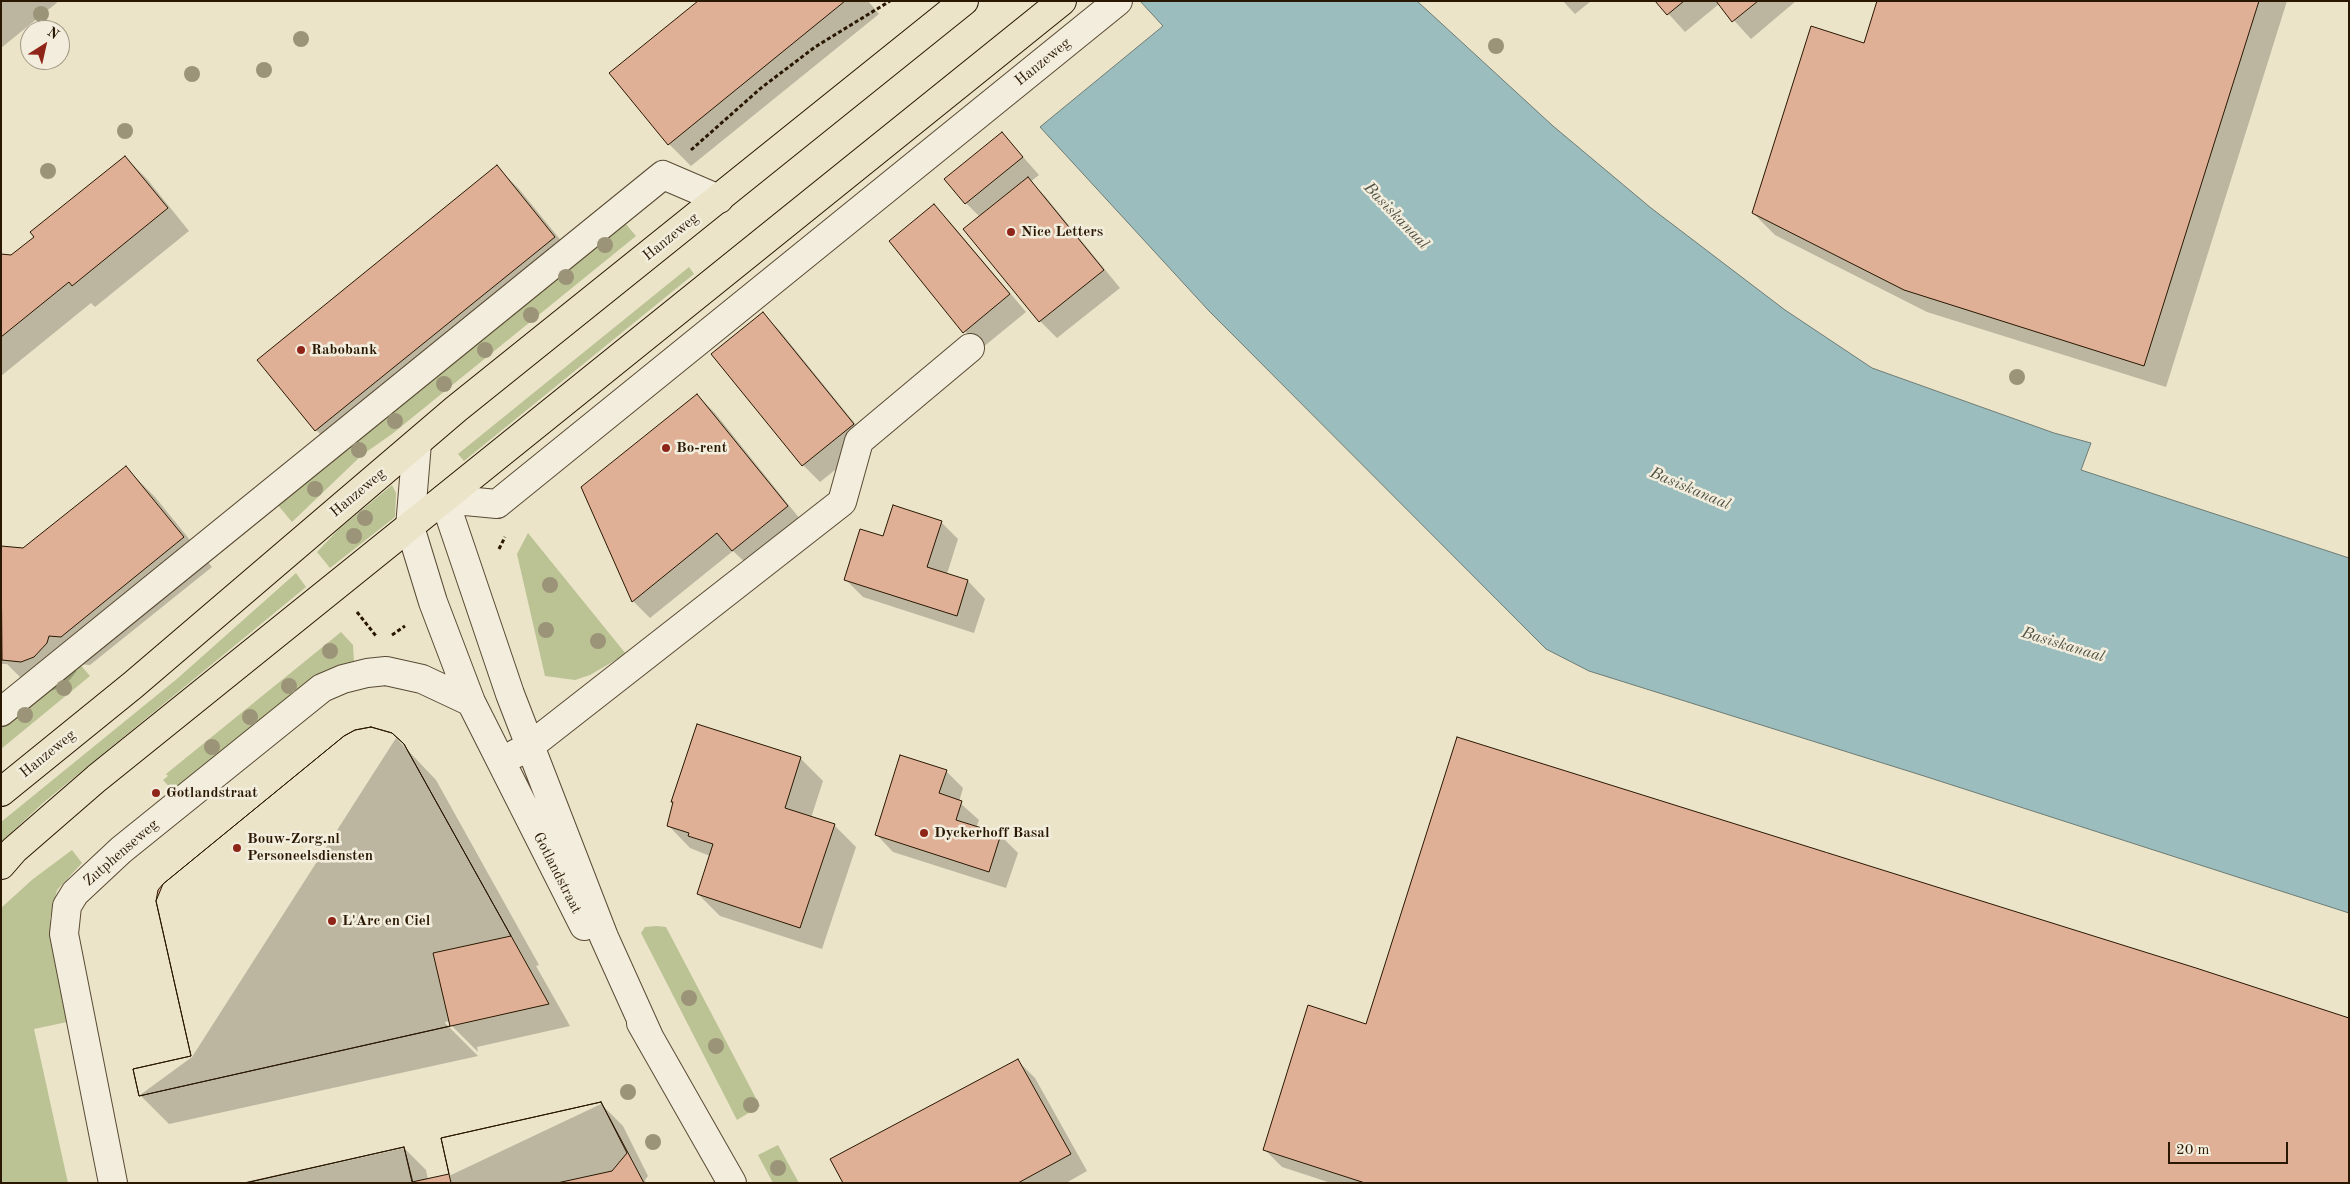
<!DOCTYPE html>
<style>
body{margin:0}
#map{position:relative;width:2350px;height:1184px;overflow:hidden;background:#ebe4c9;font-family:"Old Standard TT",serif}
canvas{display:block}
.frame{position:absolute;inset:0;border:2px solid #291702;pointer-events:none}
.north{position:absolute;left:20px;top:20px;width:50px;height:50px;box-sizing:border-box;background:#f2eddc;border:1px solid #a29785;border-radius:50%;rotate:35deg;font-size:14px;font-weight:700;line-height:20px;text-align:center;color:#291702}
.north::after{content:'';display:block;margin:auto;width:18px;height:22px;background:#8f2418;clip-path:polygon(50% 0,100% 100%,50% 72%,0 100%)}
.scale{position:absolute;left:2168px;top:1142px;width:120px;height:22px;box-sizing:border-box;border:2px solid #291702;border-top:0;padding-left:6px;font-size:15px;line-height:18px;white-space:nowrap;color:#291702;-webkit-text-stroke:4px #f2eddc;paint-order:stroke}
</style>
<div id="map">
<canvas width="2350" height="1184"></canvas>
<div class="frame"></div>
<div class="north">N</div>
<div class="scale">20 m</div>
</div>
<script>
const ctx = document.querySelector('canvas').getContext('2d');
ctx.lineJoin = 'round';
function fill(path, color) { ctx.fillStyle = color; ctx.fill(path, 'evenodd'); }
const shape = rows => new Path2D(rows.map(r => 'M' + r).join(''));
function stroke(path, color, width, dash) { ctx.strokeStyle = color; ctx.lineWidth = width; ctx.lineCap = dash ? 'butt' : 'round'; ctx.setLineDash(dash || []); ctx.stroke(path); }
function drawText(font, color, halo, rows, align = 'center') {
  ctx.font = font + ' "Old Standard TT",serif'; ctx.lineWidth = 5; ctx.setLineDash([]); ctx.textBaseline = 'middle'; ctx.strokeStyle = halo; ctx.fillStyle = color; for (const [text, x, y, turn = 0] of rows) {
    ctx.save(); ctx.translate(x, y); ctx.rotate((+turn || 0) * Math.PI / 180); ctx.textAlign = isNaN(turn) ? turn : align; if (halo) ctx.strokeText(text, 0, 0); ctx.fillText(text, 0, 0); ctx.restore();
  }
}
fill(shape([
 [625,223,636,236,392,434,362,455,292,522,277,504],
 [689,267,694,274,464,461,458,454],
 [392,485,396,493,395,517,330,568,317,552,339,529],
 [528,533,626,654,590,675,575,680,545,676,517,554],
 [296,573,306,587,43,803,1,842,1,822,178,678],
 [341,632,353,645,354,662,351,664,319,675,302,686,173,791,163,780,168,776,166,774],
 [78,662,90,676,1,749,1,726],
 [72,850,82,863,57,890,50,919,72,1021,34,1029,68,1183,1,1183,1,908,33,879],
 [657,926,666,927,760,1106,737,1120,641,933,645,927],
 [778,1145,799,1183,773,1183,758,1155]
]), '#bbc394');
const water = shape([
 [1140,1,1417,1,1553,126,1651,208,1785,310,1872,368,2054,433,2091,443,2081,470,2349,558,2349,913,1924,776,1589,671,1546,649,1209,311,1040,127,1163,26,1140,1]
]);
fill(water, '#9bbdbe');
stroke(water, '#6d7b73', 1);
fill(shape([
 [1,1,59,1,1,48],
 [700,1,868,1,879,14,691,166,669,144,611,73],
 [1563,1,1591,1,1575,14],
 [1657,1,1796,1,1751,39,1719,4,1685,32],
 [1879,1,2287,1,2166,387,1927,312,1775,235,1753,213,1865,44],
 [1002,133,1039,175,1030,182,1045,196,1120,288,1057,338,1040,321,980,217,966,203],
 [125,157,147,179,189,231,95,307,91,303,1,376,1,255,12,256,36,238],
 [497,167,519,189,576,259,338,452,316,430],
 [934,206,951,223,1026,312,982,348,965,331],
 [763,314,780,331,870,442,820,482,803,465],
 [697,395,715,413,804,524,750,567,733,551,650,618,633,601],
 [126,468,155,497,212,567,90,665,78,664,76,672,68,682,58,689,45,692,32,689,7,664,1,664,1,547,23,550],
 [941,522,958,539,947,574,968,581,985,599,974,633,863,597,845,579],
 [698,725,801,759,823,781,811,818,834,825,856,847,822,949,720,916,698,894,710,856,690,848,668,825],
 [396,738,436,780,539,965,536,966,570,1026,477,1047,478,1052,447,1021,445,1023,478,1056,169,1124,140,1095,192,1057],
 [946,771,963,788,959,802,979,820,976,828,1001,836,1018,853,1006,888,893,852,876,834],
 [1367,1025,2349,1183,1331,1183,1282,1167,1265,1150],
 [1018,1061,1035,1078,1087,1171,1066,1183,845,1183],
 [601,1104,623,1126,648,1176,645,1180,646,1183,249,1183,404,1148,426,1170,428,1180,451,1175]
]), '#0003');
const building = shape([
 [698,1,845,1,668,145,609,73,698,1],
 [1655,1,1684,1,1667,15,1655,1],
 [1716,1,1758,1,1732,22,1716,1],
 [1877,1,2259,1,2144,366,1904,290,1752,213,1811,26,1864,43,1877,1],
 [1002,132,1023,157,965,204,944,179,1002,132],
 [125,156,168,208,72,286,69,282,1,337,1,254,11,255,34,237,30,232,125,156],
 [497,165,555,237,315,431,257,360,497,165],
 [1028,177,1104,270,1039,322,963,229,1028,177],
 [934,204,1010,294,963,333,889,241,934,204],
 [763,312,854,424,802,466,711,354,763,312],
 [697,394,788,506,732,551,717,533,632,602,581,487,697,394],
 [126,466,184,537,61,637,49,636,47,643,34,657,21,662,2,660,1,546,23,548,126,466],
 [893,505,942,521,927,567,968,580,957,616,844,580,860,529,883,536,893,505],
 [697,724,801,757,785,808,835,824,800,928,697,894,713,844,688,836,689,833,667,826,673,802,671,802,697,724],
 [371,727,392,733,404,744,511,936,433,953,450,1026,139,1096,133,1069,191,1056,156,901,158,890,163,884,344,736,355,730,371,727],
 [371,727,392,733,404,744,549,1004,139,1096,133,1069,191,1056,156,901,163,884,344,736,355,730,371,727],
 [1457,737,2196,968,2349,1018,2349,1183,1365,1183,1263,1150,1308,1005,1366,1024,1457,737],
 [900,755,947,770,939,793,962,801,956,820,1001,834,989,872,875,835,900,755],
 [1018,1059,1071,1154,1018,1183,843,1183,830,1159,1018,1059],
 [601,1102,644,1183,246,1183,404,1147,412,1182,449,1174,441,1138,601,1102],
 [601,1102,627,1153,612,1171,557,1183,451,1183,441,1138,601,1102],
 [404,1147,413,1183,244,1183,404,1147]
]);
fill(building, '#dfb095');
stroke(building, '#291702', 1);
const minor = shape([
 [417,443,410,527,433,602,471,702,584,926],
 [1,712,663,175,719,199],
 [515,754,530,746,842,502,859,441,970,348],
 [641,1023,732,1183],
 [650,1039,604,937,510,694,444,499,497,504,1118,1],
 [113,1183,64,934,67,906,75,893,121,850,322,688,343,679,367,673,386,671,422,679,471,702]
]);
const major = shape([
 [1,792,133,685,456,409,964,1],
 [1,865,14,850,97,778,1062,1]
]);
stroke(minor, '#5a4a34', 30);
stroke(major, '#291702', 30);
stroke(shape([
 [691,150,761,88,815,47,890,1],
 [499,549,505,537],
 [357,612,376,636],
 [392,635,405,626]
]), '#291702', 3, [4, 2.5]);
stroke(minor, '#f2eddc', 28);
stroke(major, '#ebe4c9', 28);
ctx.fillStyle = '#9c9478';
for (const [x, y] of [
 [41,14],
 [301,39],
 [1496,46],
 [264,70],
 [192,74],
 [125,131],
 [48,171],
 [605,245],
 [566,277],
 [531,315],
 [485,350],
 [2017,377],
 [444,384],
 [395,421],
 [359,450],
 [315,489],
 [365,518],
 [354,536],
 [550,585],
 [546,630],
 [598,641],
 [330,651],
 [289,686],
 [64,688],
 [25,715],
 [250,717],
 [212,747],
 [689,998],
 [716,1046],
 [628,1092],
 [751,1105],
 [653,1142],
 [778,1168]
]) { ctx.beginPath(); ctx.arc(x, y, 8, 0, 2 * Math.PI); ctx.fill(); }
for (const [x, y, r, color] of [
 [1011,232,5,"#8f2418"],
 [301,350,5,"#8f2418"],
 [666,448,5,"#8f2418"],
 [156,793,5,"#8f2418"],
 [924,833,5,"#8f2418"],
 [237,848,5,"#8f2418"],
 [332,921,5,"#8f2418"]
]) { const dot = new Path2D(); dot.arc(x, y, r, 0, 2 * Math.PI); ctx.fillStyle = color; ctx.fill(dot); stroke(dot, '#f2eddc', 2); }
drawText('15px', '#291702', '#f2eddc', [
 ["Hanzeweg",1043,62,-39],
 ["Hanzeweg",671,237,-39],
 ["Hanzeweg",358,493,-40],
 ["Hanzeweg",48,754,-39],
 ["Zutphenseweg",121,853,-41],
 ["Gotlandstraat",557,873,63]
]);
drawText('bold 15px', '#291702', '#f2eddc', [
 ["Nice Letters",1021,232],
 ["Rabobank",311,350],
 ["Bo-rent",676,448],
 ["Gotlandstraat",166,793],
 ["Dyckerhoff Basal",934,833],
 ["Bouw-Zorg.nl",247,839],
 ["Personeelsdiensten",247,856],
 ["L'Arc en Ciel",342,921]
], 'left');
drawText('italic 16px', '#515144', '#f2eddc', [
 ["Basiskanaal",1396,216,46],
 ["Basiskanaal",1690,489,23],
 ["Basiskanaal",2063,645,17]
]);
</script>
